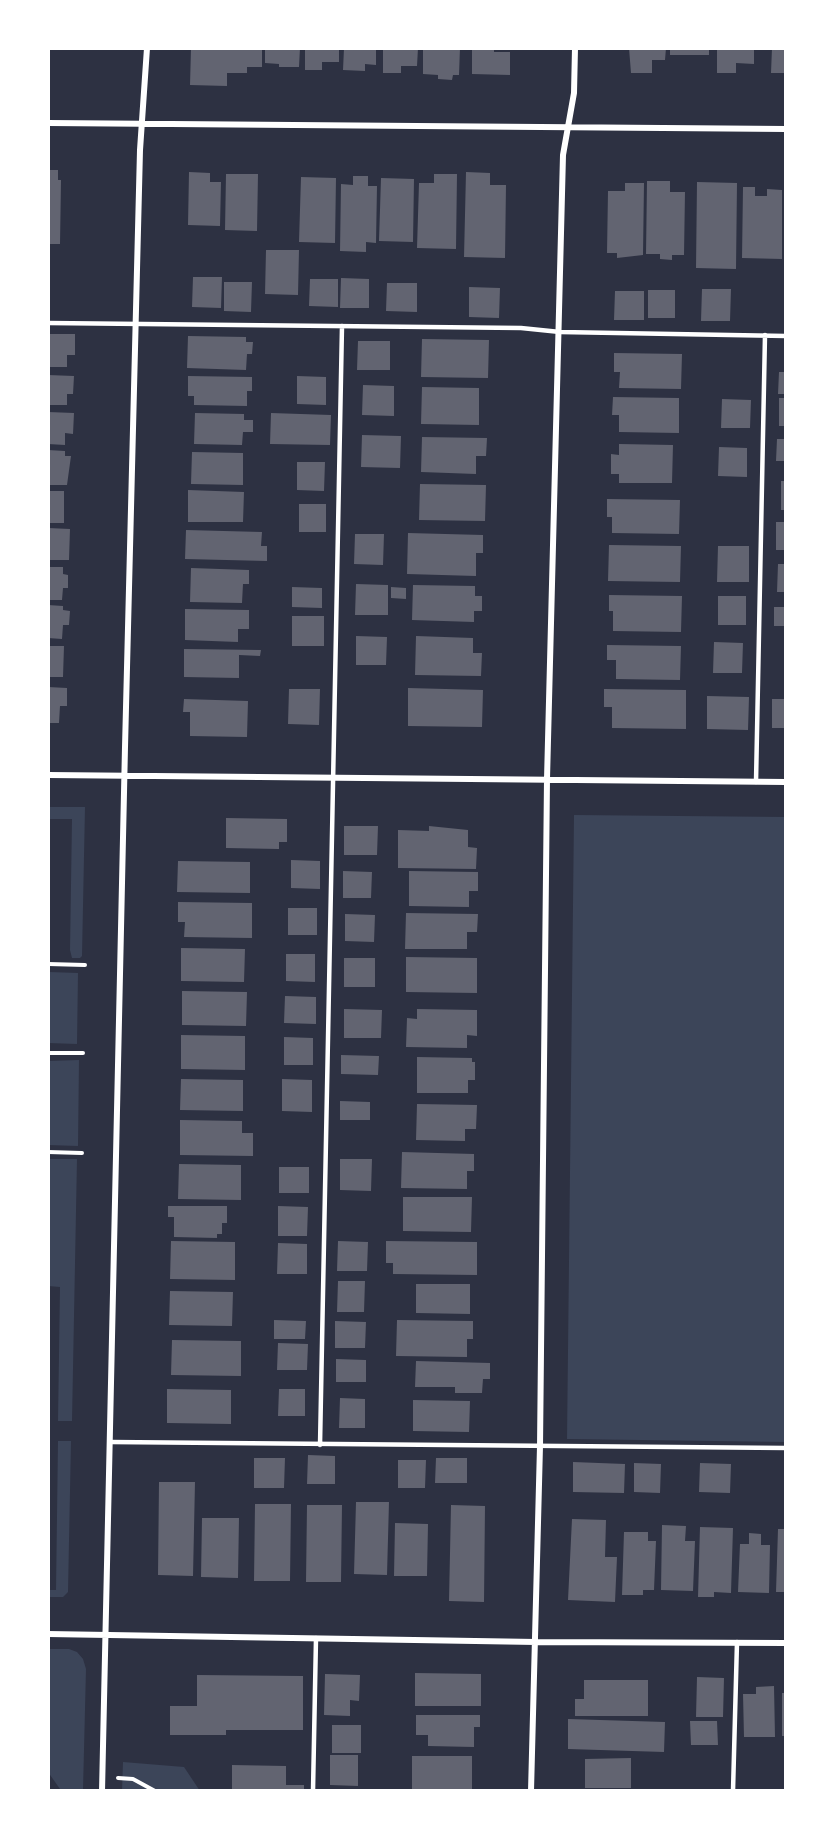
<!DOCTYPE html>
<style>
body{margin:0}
#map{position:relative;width:834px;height:1839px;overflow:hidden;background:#2d3142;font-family:Roboto,sans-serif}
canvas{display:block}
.frame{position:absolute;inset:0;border:50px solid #fff;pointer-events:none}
</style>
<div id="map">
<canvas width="834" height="1839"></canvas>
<div class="frame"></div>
</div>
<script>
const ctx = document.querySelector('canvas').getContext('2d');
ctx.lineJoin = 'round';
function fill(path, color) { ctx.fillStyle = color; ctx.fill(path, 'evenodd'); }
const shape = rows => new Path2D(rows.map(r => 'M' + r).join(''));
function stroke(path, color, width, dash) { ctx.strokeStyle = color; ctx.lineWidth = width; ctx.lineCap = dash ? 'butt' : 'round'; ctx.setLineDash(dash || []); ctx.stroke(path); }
fill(shape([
 [48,807,85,807,82,956,80,958,72,958,70,950,72,819,48,819],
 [574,815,786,817,786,1442,567,1439],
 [49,972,78,973,77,1044,48,1043],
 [79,1060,78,1146,48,1145,48,1061],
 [48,1159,77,1159,72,1421,58,1421,60,1287,48,1286],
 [58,1441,71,1441,68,1592,63,1597,48,1597,48,1590,56,1590],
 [48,1649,69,1649,77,1652,83,1659,86,1669,83,1790,60,1789,48,1772],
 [123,1762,184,1767,200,1791,122,1791]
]), '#3c4559');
fill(shape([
 [191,48,262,48,262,67,247,67,247,73,227,73,227,86,190,85],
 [265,48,300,48,299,67,279,67,279,64,265,63],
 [305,48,339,48,339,62,322,62,322,70,305,70],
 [344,48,376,48,376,65,365,64,365,71,343,70],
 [383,48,418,48,417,66,401,66,401,73,383,73],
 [423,48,460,48,459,75,453,75,452,80,438,79,438,75,423,74],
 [472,48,494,48,494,52,510,52,510,75,472,74],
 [629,48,666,48,665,60,652,60,652,73,631,73],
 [670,48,709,48,709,55,670,55],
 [717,48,754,48,754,64,736,63,736,73,717,73],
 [772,48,786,48,786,73,771,73],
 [48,170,58,170,58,180,61,180,60,244,48,244],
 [189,172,210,173,210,182,221,182,220,226,188,225],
 [466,172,490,173,490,185,506,185,505,258,464,257],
 [226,174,258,174,257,231,225,230],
 [434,174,457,174,456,249,417,248,419,183,434,183],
 [353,176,368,176,368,186,377,186,376,243,366,242,366,252,340,251,341,184,353,185],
 [301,177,336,178,335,243,299,242],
 [381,178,414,179,413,242,379,241],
 [647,181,670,181,670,192,685,192,684,255,672,255,672,260,660,259,660,254,646,254],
 [697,182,737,183,736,269,696,268],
 [625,183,644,183,643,255,617,258,617,253,607,253,608,191,625,191],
 [743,187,755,187,755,196,767,196,767,189,782,190,782,259,742,258],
 [266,250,299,250,298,295,265,294],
 [193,277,222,277,221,308,192,307],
 [341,278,369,279,369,308,340,308],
 [310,279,338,279,338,307,309,306],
 [224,282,252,282,251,312,224,311],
 [387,283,417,283,417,312,386,311],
 [469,287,500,288,499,318,469,317],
 [702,289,731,289,730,321,701,321],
 [648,290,675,290,675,318,648,318],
 [615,291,644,291,644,320,614,320],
 [48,334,75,334,75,355,67,355,67,367,48,367],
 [188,336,246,337,246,342,253,342,252,354,247,354,246,370,187,368],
 [422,339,489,340,488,378,421,377],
 [358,341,390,341,390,370,357,370],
 [614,353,682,354,681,389,619,388,620,372,614,372],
 [779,372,786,372,786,394,778,394],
 [48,375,74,376,73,394,67,394,67,405,48,405],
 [188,376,252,377,252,391,247,391,247,406,194,405,194,396,188,396],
 [297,376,326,377,326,405,297,404],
 [363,385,394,386,394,416,362,415],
 [422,387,479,388,479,425,421,424],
 [613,397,679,398,679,433,619,432,619,415,612,415],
 [779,398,786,398,786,426,779,426],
 [722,399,751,400,750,428,721,428],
 [48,412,74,413,73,434,65,433,65,445,48,444],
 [195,413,244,414,244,420,253,420,253,432,243,432,242,445,194,444],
 [271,413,331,415,330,445,270,444],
 [362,435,401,436,400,468,361,467],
 [422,437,487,438,486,456,476,456,476,474,421,472],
 [777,439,786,439,786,461,776,461],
 [619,444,673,445,672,483,619,483,619,474,611,474,611,454,619,455],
 [719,447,747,448,747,477,718,476],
 [48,450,65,451,65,456,71,456,67,485,48,485],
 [192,452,243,453,243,485,191,484],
 [297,462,325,462,324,491,297,490],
 [781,481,786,481,786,510,781,510],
 [420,484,486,485,485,521,419,520],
 [188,490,244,492,243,522,188,522],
 [48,491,64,491,64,523,48,523],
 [607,499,680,500,679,534,612,533,612,517,607,517],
 [299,504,326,504,326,532,299,532],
 [776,522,786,522,786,550,776,550],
 [48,528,70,529,69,560,48,560],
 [186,530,262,532,261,546,267,546,267,561,185,559],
 [408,533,483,535,483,553,476,553,476,576,407,574],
 [355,534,384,534,383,565,354,564],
 [609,545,681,546,680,582,608,581],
 [718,546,749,546,749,582,717,582],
 [778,564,786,564,786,592,777,592],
 [48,567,63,567,63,574,68,575,68,588,63,588,62,600,48,600],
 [191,568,249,570,249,584,243,584,242,603,190,602],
 [356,584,388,585,388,615,355,615],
 [413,585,475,586,475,596,482,596,482,611,474,611,474,622,412,620],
 [292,587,322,588,322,608,292,607],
 [391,587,406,588,406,599,391,598],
 [609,595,682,596,681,632,613,631,613,611,609,611],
 [718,596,746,596,746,625,718,625],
 [48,605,63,606,63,610,70,611,69,625,63,625,62,639,48,638],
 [774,607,786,607,786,626,774,626],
 [185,609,249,610,249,629,238,629,238,642,185,640],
 [292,616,324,616,324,646,292,646],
 [356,636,387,637,386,665,356,665],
 [416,636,473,638,473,653,482,653,481,676,415,675],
 [714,642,743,643,742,673,713,673],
 [607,645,681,646,680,680,616,679,616,660,607,660],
 [48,646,64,646,63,677,48,677],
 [184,649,261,650,260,656,239,655,239,678,184,677],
 [48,687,67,688,67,706,60,706,59,723,48,723],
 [408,688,483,690,482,727,408,726],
 [289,689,320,689,319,725,288,724],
 [604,689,686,690,686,729,612,728,612,707,604,707],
 [707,696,749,697,748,730,707,729],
 [184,699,248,701,247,737,190,736,190,712,183,712],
 [772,699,786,699,786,728,772,728],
 [226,818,287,819,287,842,279,842,279,849,226,848],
 [344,826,378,826,377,855,344,855],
 [429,826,468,830,468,847,477,848,476,869,398,868,398,830,429,831],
 [291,860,320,861,320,889,291,888],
 [178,861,250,862,250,893,177,892],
 [343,871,372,872,371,898,343,898],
 [409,871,478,872,478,891,469,891,469,907,409,906],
 [178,902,252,903,252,938,184,937,185,922,178,922],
 [288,908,317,908,317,935,288,935],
 [406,913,478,914,477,932,467,932,467,949,405,949],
 [345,914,375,915,374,942,345,941],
 [181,948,245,949,244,982,181,981],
 [286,954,315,954,315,982,286,981],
 [406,957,477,958,477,993,406,992],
 [344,958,375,958,375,987,344,987],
 [182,991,247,992,246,1026,182,1025],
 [285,996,316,997,316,1024,284,1023],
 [344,1009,382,1010,381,1038,344,1038],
 [417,1009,477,1010,477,1036,467,1035,467,1048,406,1047,407,1018,417,1019],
 [181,1035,245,1036,245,1070,181,1069],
 [284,1037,313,1038,313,1065,284,1065],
 [341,1055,379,1056,378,1075,341,1074],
 [417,1057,472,1058,472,1062,475,1062,475,1080,468,1080,468,1093,417,1093],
 [181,1079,243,1080,243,1111,180,1110],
 [282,1079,312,1080,312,1112,282,1111],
 [340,1101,370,1102,370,1120,340,1120],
 [417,1104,477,1105,476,1129,465,1129,465,1141,416,1140],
 [180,1120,242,1121,242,1133,253,1133,253,1156,180,1155],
 [402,1152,474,1154,474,1171,467,1171,467,1189,401,1188],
 [340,1159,372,1159,371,1191,340,1190],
 [179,1164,241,1165,241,1200,178,1199],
 [279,1167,309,1167,309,1193,279,1193],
 [403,1197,472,1197,471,1232,403,1231],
 [168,1206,227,1206,227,1223,222,1223,222,1234,217,1234,217,1238,174,1237,174,1217,168,1217],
 [278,1206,308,1207,307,1236,278,1236],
 [171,1241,235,1242,235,1280,170,1279],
 [338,1241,368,1242,367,1271,337,1271],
 [386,1241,477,1242,477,1275,393,1274,393,1263,386,1263],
 [278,1243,307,1244,307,1274,277,1274],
 [338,1281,365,1281,364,1312,337,1312],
 [416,1284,470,1284,470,1314,416,1313],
 [170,1291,233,1292,232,1326,169,1325],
 [274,1320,306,1321,305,1339,274,1339],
 [397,1320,473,1321,473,1339,467,1339,467,1357,396,1356],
 [335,1321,366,1322,365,1348,335,1348],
 [172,1340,241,1341,241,1376,171,1375],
 [278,1343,308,1344,307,1370,277,1370],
 [336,1359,366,1360,366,1382,336,1382],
 [416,1361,490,1363,490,1379,483,1379,482,1393,455,1393,455,1387,415,1387],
 [167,1389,231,1390,231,1424,167,1423],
 [279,1389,305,1389,305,1416,278,1416],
 [340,1398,365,1399,365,1428,339,1428],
 [413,1400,470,1401,469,1432,413,1431],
 [308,1455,335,1456,335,1484,307,1484],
 [254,1458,285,1458,284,1488,254,1488],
 [436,1458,467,1458,467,1483,435,1483],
 [398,1460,426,1460,425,1488,398,1488],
 [573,1462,625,1464,624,1493,573,1492],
 [634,1463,661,1464,660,1493,634,1492],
 [700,1463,731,1464,730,1493,699,1492],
 [159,1482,195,1482,193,1576,158,1575],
 [356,1502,389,1502,387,1575,354,1574],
 [255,1504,291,1504,290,1581,254,1581],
 [307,1505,342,1505,341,1582,306,1582],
 [451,1505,485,1506,484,1602,449,1601],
 [202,1518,239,1518,238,1578,201,1577],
 [572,1519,606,1520,605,1557,617,1557,615,1602,568,1600],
 [395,1523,428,1524,427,1576,394,1576],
 [662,1525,686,1526,685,1541,695,1541,693,1591,661,1590],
 [700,1527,733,1528,731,1593,714,1592,714,1597,698,1597],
 [778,1529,786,1529,786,1592,776,1592],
 [624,1532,648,1532,648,1541,656,1541,654,1590,643,1590,643,1595,622,1595],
 [749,1533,761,1534,761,1545,770,1545,769,1593,738,1592,740,1544,749,1544],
 [415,1673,481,1674,481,1706,415,1706],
 [325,1674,360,1675,359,1701,350,1700,350,1716,324,1715],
 [197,1675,303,1676,303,1730,226,1730,226,1735,170,1735,170,1706,197,1706],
 [697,1677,724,1678,723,1717,696,1717],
 [584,1680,648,1680,648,1716,575,1716,575,1699,584,1699],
 [774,1686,775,1737,744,1737,743,1694,756,1694,756,1687],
 [782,1693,786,1693,786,1736,782,1736],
 [416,1715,480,1715,480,1727,474,1727,474,1747,428,1746,428,1735,416,1735],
 [568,1719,665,1722,664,1752,568,1749],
 [690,1721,717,1721,718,1745,691,1745],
 [332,1725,361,1725,361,1753,332,1753],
 [330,1755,358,1755,358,1786,330,1785],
 [412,1756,472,1756,472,1790,412,1790],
 [631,1758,631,1788,585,1788,585,1759],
 [232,1765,286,1766,286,1785,304,1785,304,1791,232,1791]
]), '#626471');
stroke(shape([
 [48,964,85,965],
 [48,1053,83,1053],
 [48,1152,82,1153],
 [118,1778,133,1779,155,1791]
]), '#fff', 4);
stroke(shape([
 [48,323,521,328,560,332,786,336],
 [756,782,765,335],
 [110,1442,786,1448],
 [320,1445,342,326],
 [313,1791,316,1638],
 [733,1791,737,1642]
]), '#fff', 4.5);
stroke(shape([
 [48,123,786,129],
 [48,775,786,782],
 [48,1634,536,1642,786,1643],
 [102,1791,125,747,140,150,147,48],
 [531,1791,540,1446,547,779,563,155,574,93,575,48]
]), '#fff', 6);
</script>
